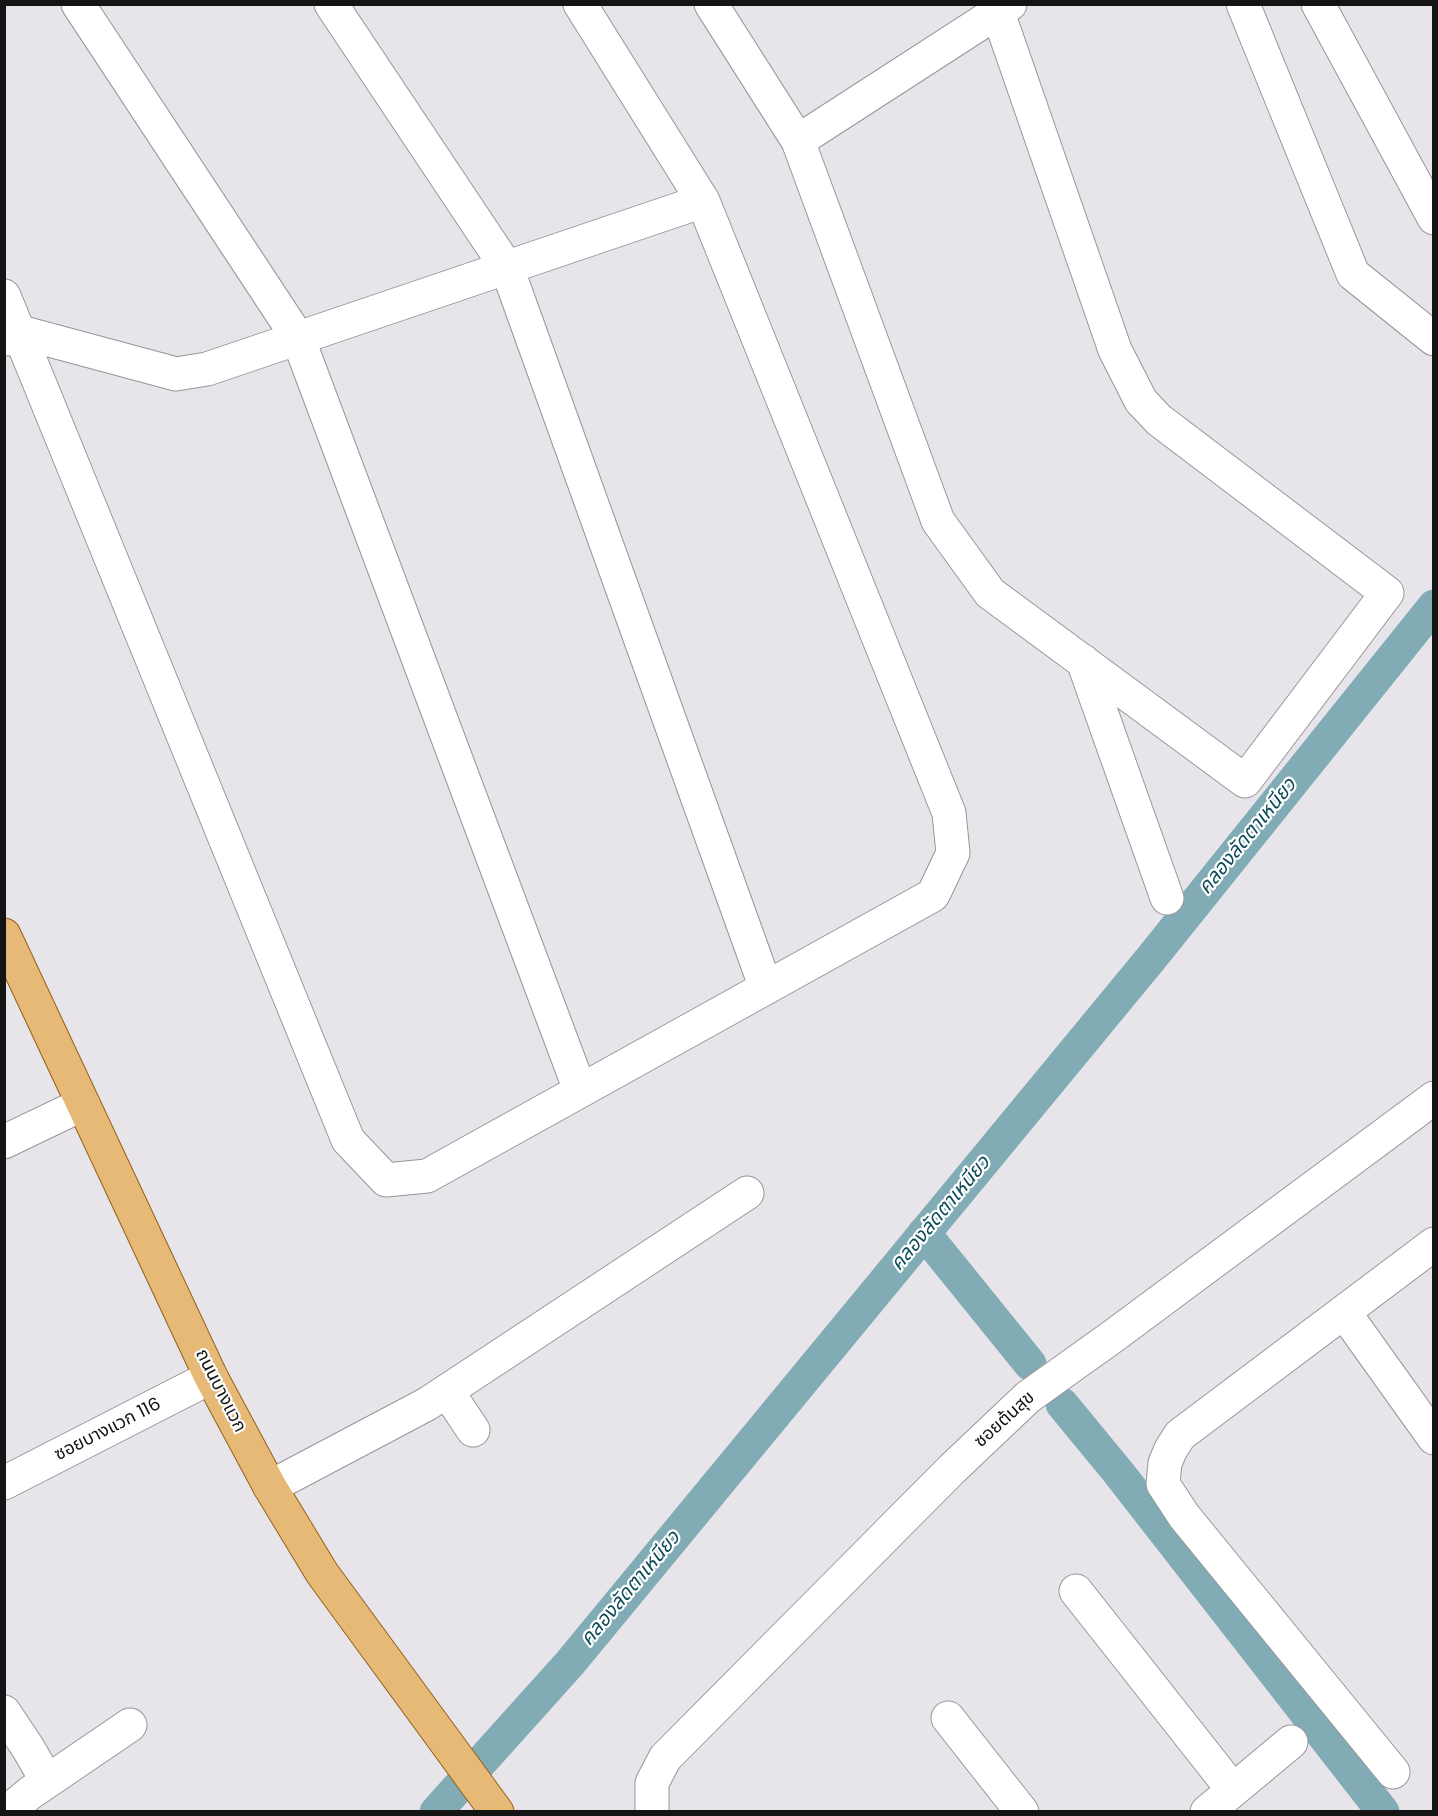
<!DOCTYPE html>
<meta charset="utf-8">
<style>
body{margin:0}
#map{position:relative;width:1438px;height:1816px;overflow:hidden;background:#e8e5ea;font-family:Poppins,sans-serif}
canvas{display:block}
.frame{position:absolute;inset:0;border:6px solid #141415;pointer-events:none}
</style>
<div id="map">
<canvas width="1438" height="1816"></canvas>
<div class="frame"></div>
</div>
<script>
const ctx = document.querySelector('canvas').getContext('2d');
ctx.lineJoin = 'round';
const shape = rows => new Path2D(rows.map(r => 'M' + r).join(''));
function stroke(path, color, width, dash) { ctx.strokeStyle = color; ctx.lineWidth = width; ctx.lineCap = dash ? 'butt' : 'round'; ctx.setLineDash(dash || []); ctx.stroke(path); }
function drawText(font, color, halo, rows, align = 'center') {
  ctx.font = font + ' Poppins,"Noto Sans Thai",sans-serif'; ctx.lineWidth = 4.5; ctx.setLineDash([]); ctx.textBaseline = 'middle'; ctx.strokeStyle = halo; ctx.fillStyle = color; for (const [text, x, y, turn = 0] of rows) {
    ctx.save(); ctx.translate(x, y); ctx.rotate((+turn || 0) * Math.PI / 180); ctx.textAlign = isNaN(turn) ? turn : align; if (halo) ctx.strokeText(text, 0, 0); ctx.fillText(text, 0, 0); ctx.restore();
  }
}
stroke(shape([
 [924,1233,1030,1364],
 [1062,1404,1118,1472,1383,1812],
 [436,1812,570,1663,1153,956,1434,606]
]), '#82acb5', 33);
const minor = shape([
 [78,4,298,338,580,1090],
 [331,4,507,268,766,988],
 [711,4,798,141,938,521,990,593,1245,781,1387,593,1159,420,1141,401,1115,350,995,4],
 [1243,4,1353,274,1434,339],
 [1318,4,1434,218],
 [798,141,1010,4],
 [4,296,348,1140,386,1180,427,1176,933,895,953,853,949,813,703,201,580,4],
 [6,339,20,332,176,374,207,369,703,201],
 [1083,661,1167,898],
 [4,1142,83,1104],
 [1344,1312,1434,1438],
 [447,1391,473,1430],
 [4,1483,211,1377],
 [270,1487,427,1404,747,1193],
 [1076,1591,1233,1790],
 [4,1712,28,1748,47,1781],
 [948,1718,1022,1812],
 [1393,1772,1184,1516,1163,1484,1165,1463,1171,1449,1180,1435,1434,1244],
 [7,1812,30,1793,130,1725],
 [652,1812,652,1783,665,1758,952,1469,1028,1397,1112,1337,1434,1098],
 [1207,1812,1291,1742]
]);
const major = shape([
 [4,935,211,1377,270,1487,322,1573,497,1812]
]);
stroke(minor, '#979599', 35);
stroke(major, '#93611a', 35);
stroke(minor, '#fff', 33);
stroke(major, '#e7b977', 33);
drawText('18px', '#141415', '#fff', [
 ["ถนนบางแวก",220,1391,63],
 ["ซอยต้นสุข",1005,1420,-42],
 ["ซอยบางแวก 116",108,1430,-27]
]);
drawText('italic 20px', '#0c4c56', '#fff', [
 ["คลองลัดตาเหนียว",1248,837,-51],
 ["คลองลัดตาเหนียว",941,1214,-50],
 ["คลองลัดตาเหนียว",631,1589,-50]
]);
</script>
